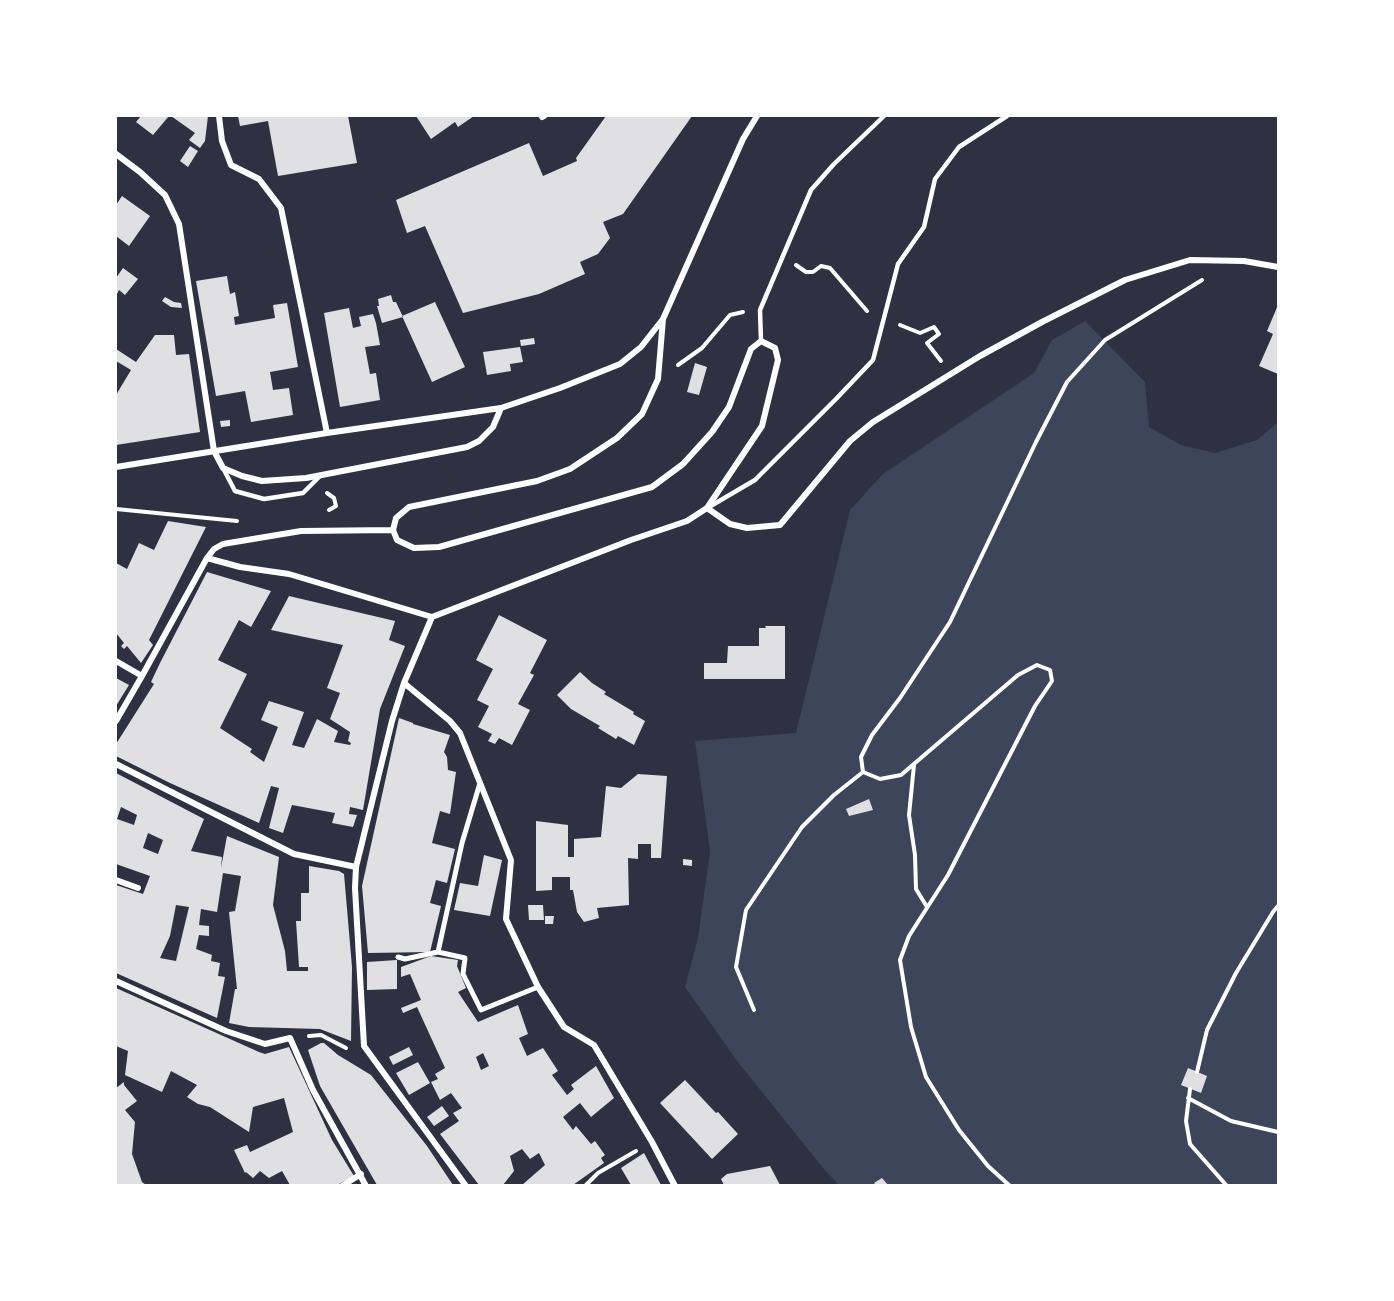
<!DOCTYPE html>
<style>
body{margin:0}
#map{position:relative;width:1394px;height:1301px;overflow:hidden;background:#2d3142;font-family:"Golos Text",sans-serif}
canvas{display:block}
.frame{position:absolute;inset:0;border:117px solid #fff;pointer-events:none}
</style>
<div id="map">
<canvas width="1394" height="1301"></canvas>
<div class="frame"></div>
</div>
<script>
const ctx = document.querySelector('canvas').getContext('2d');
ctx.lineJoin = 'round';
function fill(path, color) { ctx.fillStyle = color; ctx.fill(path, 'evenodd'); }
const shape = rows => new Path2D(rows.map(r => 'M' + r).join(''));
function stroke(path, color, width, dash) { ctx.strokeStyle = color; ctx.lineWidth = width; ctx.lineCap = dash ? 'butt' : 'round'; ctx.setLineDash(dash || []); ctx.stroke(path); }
fill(shape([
 [1085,321,1145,382,1149,427,1181,445,1215,453,1257,440,1278,422,1278,1185,839,1185,823,1168,737,1061,685,987,698,938,710,851,695,741,796,733,850,510,883,474,1034,373,1052,340]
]), '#3c4559');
fill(shape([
 [141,116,169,116,153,135,136,122],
 [171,116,208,116,205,141,200,148,189,140,195,133],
 [238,116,348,116,357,163,278,176,268,121,240,126],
 [416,116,474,116,458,127,455,122,431,139],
 [606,116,692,116,623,214,603,222,610,238,598,254,580,262,585,274,539,294,463,313,425,226,407,233,396,200,529,143,543,176,577,161,576,158],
 [190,146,198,151,188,167,180,161],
 [122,196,150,216,129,246,116,236,116,205],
 [123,268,138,279,125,295,119,290,116,296,116,278],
 [227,276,230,294,235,292,239,316,234,317,235,325,275,318,273,305,287,303,298,367,270,372,273,390,289,388,293,415,251,422,245,391,216,396,196,281],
 [391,295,393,302,396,302,403,317,382,323,377,306,379,306,378,299],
 [165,297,174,302,181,303,182,308,171,307,162,301],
 [435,302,465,367,432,382,402,316],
 [1278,305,1278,374,1259,366,1273,334,1267,331],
 [349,308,353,328,361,326,359,317,373,314,376,323,380,345,365,347,370,374,376,373,380,400,340,407,324,313],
 [155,335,174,335,176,355,189,354,200,432,116,445,116,395,131,370,116,361,116,349,136,362],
 [534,338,535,344,521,346,520,340],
 [520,347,523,362,510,364,511,371,487,375,483,352],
 [695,363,707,367,699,395,687,392],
 [230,420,230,426,221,427,220,421],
 [168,521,206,527,149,640,153,645,141,663,127,646,124,649,121,646,124,643,116,633,116,563,127,569,139,543,154,550],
 [207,572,271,591,251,627,239,620,218,660,247,674,220,728,252,749,250,752,264,762,278,727,261,720,269,701,304,712,292,745,304,748,317,719,338,731,334,742,350,745,351,743,348,741,350,732,330,719,340,693,327,688,343,645,271,630,289,596,395,621,389,640,405,646,380,709,363,810,350,807,349,814,357,815,353,827,332,823,335,813,292,805,283,833,269,828,279,788,271,786,259,823,170,783,116,756,116,744,154,684,151,682,160,663],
 [499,615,547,640,530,673,534,675,518,704,530,710,512,745,499,738,495,744,488,741,492,734,478,727,489,706,477,700,493,669,476,660],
 [765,626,785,626,785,679,704,679,704,663,727,663,728,646,759,646,759,628,766,628],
 [580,672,592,683,606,692,604,694,634,712,633,714,645,721,634,745,618,736,616,739,598,728,600,726,571,709,557,695],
 [116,678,129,685,116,706],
 [399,718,413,723,413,724,450,735,444,752,447,757,448,770,456,772,450,814,440,811,432,843,455,849,447,883,436,880,430,903,441,906,430,952,368,953,362,886],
 [116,773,204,819,191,851,222,857,221,868,227,836,279,857,273,905,285,951,287,971,308,971,308,967,299,967,296,921,301,921,301,893,309,893,309,866,339,871,344,874,352,967,351,1041,320,1029,249,1027,229,1023,235,989,237,989,229,912,235,911,241,876,223,873,217,912,201,909,199,925,209,926,209,936,199,935,196,949,212,955,211,961,220,963,218,976,225,977,217,1018,116,973,116,885,143,894,150,876,116,864],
 [121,807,137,815,134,825,117,819],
 [148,833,163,840,158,854,143,848],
 [176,905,189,907,176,961,160,958,170,936],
 [638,774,667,776,661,858,651,858,651,844,638,844,638,859,628,858,629,905,597,908,599,918,584,922,577,912,573,890,570,890,570,877,552,877,552,890,536,891,536,821,568,825,568,857,574,857,574,839,601,837,606,786,621,788],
 [869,799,873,810,849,816,846,809],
 [484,855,502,860,490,916,454,910,460,883,478,886],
 [683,859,692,860,692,866,683,865],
 [528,905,543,905,544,920,529,920],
 [545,916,554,916,553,924,545,924],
 [431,956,458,960,457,966,466,988,458,992,478,1022,518,1005,528,1034,519,1038,527,1056,543,1048,558,1071,552,1075,567,1095,574,1089,571,1085,596,1066,614,1098,591,1117,580,1103,563,1117,573,1130,576,1126,591,1144,595,1141,605,1155,601,1158,604,1163,573,1185,522,1185,545,1165,539,1153,530,1159,522,1149,510,1156,514,1171,503,1185,479,1185,440,1134,459,1121,453,1113,462,1108,451,1093,440,1100,431,1082,438,1079,435,1074,445,1068,417,1007,403,1013,401,1008,421,1000,410,974,401,977,401,967],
 [483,1053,489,1066,481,1070,476,1057],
 [397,960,397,989,367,990,367,962],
 [116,988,259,1052,265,1054,289,1047,332,1140,354,1176,337,1185,290,1185,282,1171,269,1178,260,1171,253,1178,246,1172,245,1173,234,1150,247,1145,250,1152,293,1132,284,1098,253,1107,249,1132,210,1107,198,1104,187,1097,197,1085,171,1071,162,1092,125,1075,128,1051,116,1046],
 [321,1043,324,1043,338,1055,371,1075,427,1146,453,1185,377,1185,320,1086,308,1050],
 [409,1047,413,1055,393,1065,389,1057],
 [418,1062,430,1083,409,1095,396,1073],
 [1188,1068,1207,1076,1201,1093,1181,1085],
 [685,1080,716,1113,718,1112,738,1134,712,1159,660,1103],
 [124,1082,124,1085,137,1101,125,1110,135,1122,132,1154,142,1182,146,1185,116,1185,116,1088],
 [442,1106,449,1116,434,1126,427,1117],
 [644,1153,661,1185,631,1185,621,1168],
 [770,1166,780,1185,724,1185,721,1179,727,1174],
 [882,1178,888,1185,876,1185,874,1183]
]), '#e0e0e3');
stroke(shape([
 [796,265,806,272,813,272,821,266,830,268,867,311],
 [900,325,920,333,934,327,939,334,927,343,941,361],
 [678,365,702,348,730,315,743,312],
 [327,493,334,498,336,506,329,510],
 [116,509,237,521],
 [914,765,909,815,915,855,916,889,927,907],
 [754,1010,736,967,746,910,802,827,834,795,863,772],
 [309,1036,321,1035,346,1048],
 [1197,1072,1207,1030,1236,973,1273,912,1278,906],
 [1190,1089,1186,1121,1190,1144,1227,1186],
 [1188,1098,1231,1121,1278,1132],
 [585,1186,598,1173,636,1151],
 [1010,1186,988,1166,959,1130,926,1077,911,1027,900,960,909,936,948,875,1035,706,1052,681,1050,670,1037,665,1018,675,901,775,880,779,863,772,861,757,872,735,900,698,950,622,1036,442,1067,382,1105,340,1202,280]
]), '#fff', 4);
stroke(shape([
 [761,341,760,310,811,190,834,164,884,116],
 [223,468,235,491,264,499,303,493,320,476],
 [709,507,755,480,836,399,873,360,898,264,924,227,935,179,959,147,1007,116]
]), '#fff', 4.5);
stroke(shape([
 [438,952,462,843,480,783],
 [398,957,405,959,438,952,465,958,463,974,481,1010,538,987]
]), '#fff', 5);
stroke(shape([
 [219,116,222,141,231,165,259,179,281,208,327,433],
 [542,117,544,116],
 [116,154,140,172,165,195,179,224,214,451,223,468,242,476,262,481,306,478,467,447,479,441,493,427,501,408],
 [116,467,327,433,501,408,560,388,620,364,641,347,663,319,743,139,757,116],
 [707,508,730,524,747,528,780,525,850,441,873,422,980,356,1042,322,1125,280,1190,260,1244,261,1278,267],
 [207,558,240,567,289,574,432,617],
 [432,617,631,540,687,521,707,508,762,426,778,360,775,348,761,341,751,349,729,407,712,432,683,464,652,487,439,547,414,548,397,540,393,530,396,518,409,507,537,481,570,469,617,438,642,414,658,379,663,319],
 [432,617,404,683,450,721,460,733,511,860,506,919,538,987,564,1027,594,1045,652,1142,675,1186],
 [116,661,142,676],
 [404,683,392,721,356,867,355,888,364,1046,466,1186],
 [116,721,142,676,207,558,214,549,223,544,301,531,393,530],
 [116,764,294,854,356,867],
 [116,880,138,888],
 [116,981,226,1031,265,1044,290,1038,313,1090,366,1186],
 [342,1186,361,1174]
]), '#fff', 6);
</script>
